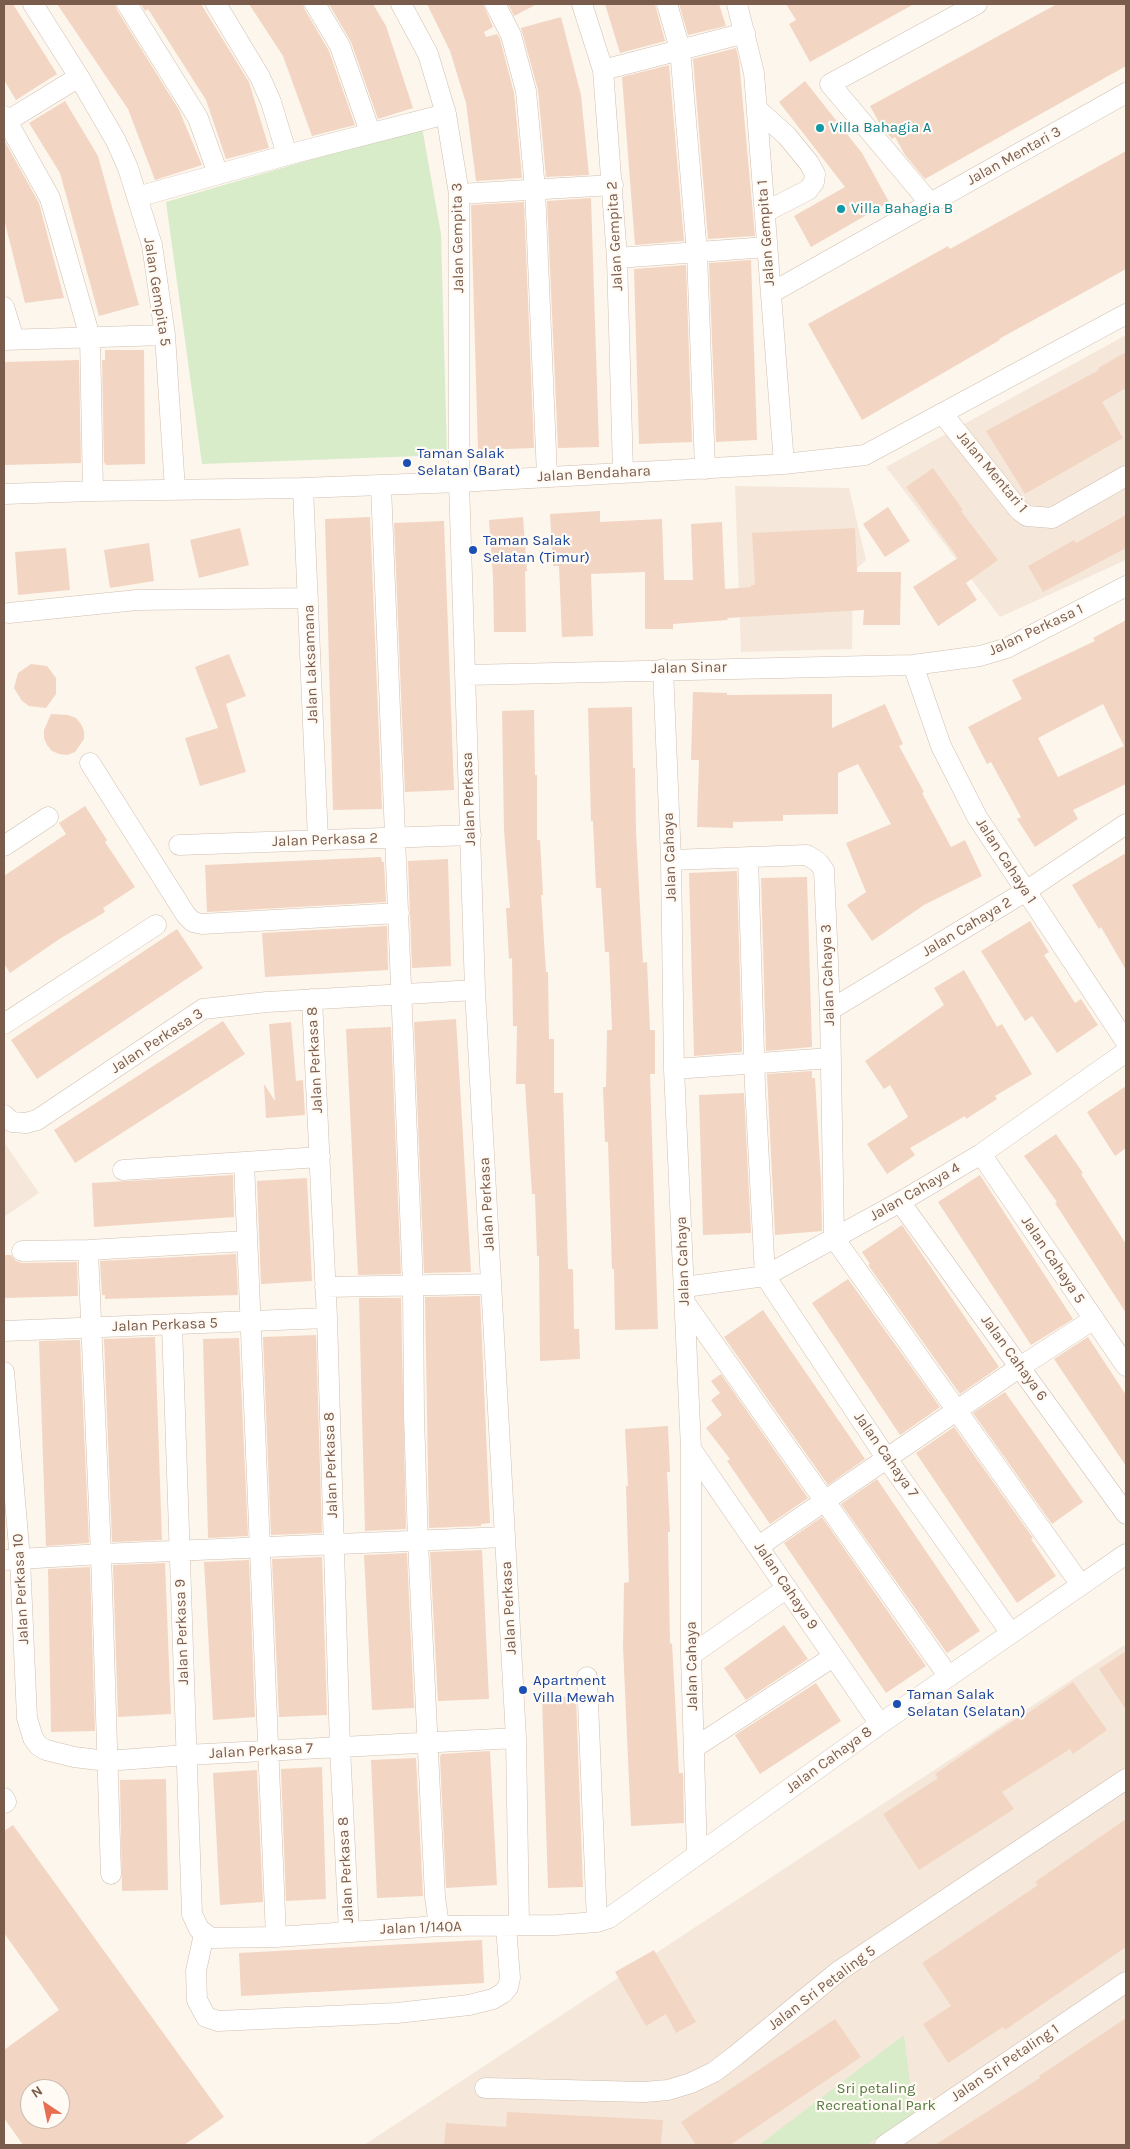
<!DOCTYPE html>
<style>
body{margin:0}
#map{position:relative;width:1130px;height:2149px;overflow:hidden;background:#fdf6ec;font-family:Karla,sans-serif}
canvas{display:block}
.frame{position:absolute;inset:0;border:5px solid #7a5c4d;pointer-events:none}
.north{position:absolute;left:20px;top:2079px;width:50px;height:50px;box-sizing:border-box;background:#fffaf3;border:1px solid #cabbb1;border-radius:50%;rotate:326deg;font-size:14px;font-weight:700;line-height:20px;text-align:center;color:#7a5c4d}
.north::after{content:'';display:block;margin:auto;width:18px;height:22px;background:#e76f51;clip-path:polygon(50% 0,100% 100%,50% 72%,0 100%)}
</style>
<div id="map">
<canvas width="1130" height="2149"></canvas>
<div class="frame"></div>
<div class="north">N</div>
</div>
<script>
const ctx = document.querySelector('canvas').getContext('2d');
ctx.lineJoin = 'round';
function fill(path, color) { ctx.fillStyle = color; ctx.fill(path, 'evenodd'); }
const shape = rows => new Path2D(rows.map(r => 'M' + r).join(''));
function stroke(path, color, width, dash) { ctx.strokeStyle = color; ctx.lineWidth = width; ctx.lineCap = dash ? 'butt' : 'round'; ctx.setLineDash(dash || []); ctx.stroke(path); }
function drawText(font, color, halo, rows, align = 'center') {
  ctx.font = font + ' Karla,sans-serif'; ctx.lineWidth = 4.5; ctx.setLineDash([]); ctx.textBaseline = 'middle'; ctx.strokeStyle = halo; ctx.fillStyle = color; for (const [text, x, y, turn = 0] of rows) {
    ctx.save(); ctx.translate(x, y); ctx.rotate((+turn || 0) * Math.PI / 180); ctx.textAlign = isNaN(turn) ? turn : align; if (halo) ctx.strokeText(text, 0, 0); ctx.fillText(text, 0, 0); ctx.restore();
  }
}
fill(shape([
 [1126,335,1126,560,1000,617,886,467],
 [735,486,849,488,866,560,853,572,852,649,741,652],
 [4,1142,39,1193,4,1217],
 [1126,1644,1126,2145,364,2145]
]), '#f5e8da');
fill(shape([
 [422,127,441,234,447,455,202,464,166,202],
 [904,2035,914,2113,867,2145,759,2145]
]), '#d8ecc9');
fill(shape([
 [4,4,13,4,57,74,16,100,4,80],
 [57,4,115,4,117,10,179,110,202,165,155,180,128,109],
 [141,4,201,4,249,82,269,148,226,159,206,100,148,9,145,11],
 [249,4,303,4,305,10,329,51,355,125,312,136,283,56],
 [329,4,373,4,386,26,413,108,378,119,351,42],
 [427,4,483,4,493,27,484,32,486,37,497,34,500,39,514,93,522,178,476,181,466,103,450,51],
 [508,4,537,4,514,16],
 [605,4,655,4,665,41,620,53],
 [679,4,719,4,726,26,688,35],
 [786,4,914,4,810,62,789,24,796,20],
 [1057,4,1126,4,1126,66,925,179,905,155,895,137,892,139,881,126,870,106],
 [561,17,581,95,589,175,546,177,538,90,521,28],
 [736,48,739,60,755,236,708,239,693,59],
 [669,65,684,241,635,245,622,77],
 [805,81,862,153,889,202,811,247,794,216,845,187,779,102],
 [65,101,98,156,139,305,99,316,60,173,29,123],
 [4,140,39,203,64,298,25,303,4,219],
 [1126,151,1126,269,999,339,1000,340,862,420,808,324,948,246,950,249],
 [591,198,599,447,558,448,547,201],
 [524,202,534,448,478,450,471,205],
 [751,260,757,440,716,442,709,263],
 [686,265,692,442,639,444,634,269],
 [105,350,144,350,145,464,106,465,104,462,102,360,105,360],
 [1126,352,1126,388,1102,402,1123,438,1025,494,986,431,1099,370,1098,368],
 [79,360,81,463,4,465,4,362],
 [933,468,963,510,961,511,998,560,966,583,977,600,938,626,913,587,958,558,906,487],
 [888,507,910,541,885,557,863,524],
 [600,511,600,522,662,519,664,580,693,580,691,524,722,522,725,589,751,587,751,585,755,585,752,533,855,528,857,572,901,572,900,625,863,625,864,610,727,618,728,620,673,624,673,629,645,629,645,572,591,574,593,636,562,637,559,566,553,566,550,514],
 [1126,515,1126,548,1043,592,1028,566,1074,540,1076,543],
 [370,517,382,809,333,810,325,519],
 [523,517,527,571,525,571,526,632,494,632,493,577,489,520],
 [444,521,454,790,405,792,394,523],
 [240,528,249,565,199,578,190,540],
 [149,543,154,581,110,588,104,550],
 [66,548,70,590,18,595,15,552],
 [1126,620,1126,784,1073,810,1078,819,1035,847,1017,819,1021,817,991,762,987,764,968,727,1022,699,1012,680,1095,641,1093,638],
 [1103,704,1124,746,1058,777,1038,738],
 [229,654,246,696,226,704,246,772,200,786,185,738,218,728,195,667],
 [31,664,47,666,56,678,56,694,46,708,29,706,22,701,14,688,18,673],
 [693,692,727,693,727,695,832,694,832,728,885,704,903,744,899,746,924,792,922,793,951,847,965,840,982,876,924,905,872,941,847,905,866,892,846,843,891,824,858,764,838,773,838,814,783,815,783,821,733,822,733,828,697,827,699,760,691,760],
 [632,707,633,768,635,768,636,832,643,963,647,962,650,1030,655,1030,655,1074,650,1074,658,1329,615,1330,614,1269,612,1269,608,1142,605,1142,603,1087,606,1087,607,1030,612,1030,609,952,605,952,601,888,596,888,593,821,591,821,588,708],
 [534,710,535,775,537,775,537,840,540,840,543,895,541,895,546,972,548,972,549,1039,554,1039,554,1093,563,1093,568,1269,573,1269,574,1329,579,1329,580,1359,540,1361,539,1256,537,1256,535,1194,532,1194,525,1084,516,1084,517,1026,513,1026,512,958,509,959,506,908,510,908,504,830,502,711],
 [51,714,68,715,76,718,81,724,84,731,84,739,75,752,67,755,59,754,52,751,47,745,44,738,44,730],
 [85,806,107,840,105,842,135,887,103,908,105,912,61,938,10,973,4,964,4,876,66,834,59,823],
 [1126,853,1126,970,1101,927,1099,929,1072,885],
 [381,857,382,862,384,862,386,902,207,912,205,865],
 [448,859,451,966,412,968,408,861],
 [737,871,742,1052,694,1056,689,873],
 [807,877,812,1047,766,1051,761,878],
 [1030,921,1049,952,1044,955,1075,1003,1081,999,1098,1025,1057,1053,1032,1016,1025,1021,981,951],
 [387,926,388,970,265,977,262,933],
 [177,929,203,968,37,1079,11,1040],
 [964,970,997,1027,1002,1024,1032,1074,995,1096,997,1099,966,1119,965,1116,910,1148,915,1155,887,1174,867,1144,908,1117,890,1085,884,1089,865,1061,944,1005,934,988],
 [456,1019,471,1272,424,1273,414,1022],
 [223,1021,245,1054,75,1163,54,1130],
 [291,1022,296,1081,303,1080,305,1115,266,1118,264,1084,275,1101,269,1024],
 [391,1027,401,1274,358,1275,346,1029],
 [812,1071,812,1078,815,1078,821,1182,822,1231,775,1235,767,1074],
 [1126,1086,1126,1148,1115,1156,1087,1112],
 [744,1093,751,1233,703,1235,699,1095],
 [1056,1134,1083,1173,1081,1174,1126,1244,1126,1313,1055,1203,1057,1202,1024,1156],
 [233,1175,234,1217,94,1227,92,1183],
 [980,1175,1073,1319,1031,1345,938,1202],
 [307,1178,312,1281,261,1284,257,1181],
 [902,1225,999,1367,960,1394,868,1265,870,1264,862,1252],
 [236,1254,238,1295,105,1299,105,1295,102,1295,100,1261],
 [4,1255,11,1255,16,1261,22,1263,77,1262,78,1296,4,1298],
 [848,1279,940,1407,900,1435,812,1303],
 [480,1296,490,1523,481,1524,481,1526,429,1528,425,1297],
 [359,1298,401,1298,406,1529,365,1531],
 [763,1310,865,1459,828,1485,724,1337],
 [316,1335,322,1533,271,1535,263,1337],
 [155,1337,162,1540,112,1542,104,1339],
 [1088,1337,1126,1395,1126,1466,1054,1359],
 [239,1338,248,1536,208,1538,203,1339],
 [80,1340,89,1543,46,1546,39,1341],
 [721,1374,808,1498,770,1524,727,1461,730,1459,706,1428,722,1415,711,1400,720,1393,711,1381],
 [1005,1392,1083,1502,1052,1524,973,1413],
 [668,1426,670,1472,667,1472,670,1532,668,1532,670,1644,672,1643,679,1773,683,1773,684,1823,631,1826,623,1646,624,1583,629,1582,626,1486,628,1486,625,1429],
 [954,1427,1033,1538,1031,1539,1056,1576,1017,1603,916,1453],
 [877,1479,980,1631,947,1653,841,1504],
 [822,1517,926,1666,886,1693,784,1543],
 [482,1550,489,1699,438,1701,430,1552],
 [407,1553,414,1708,372,1710,364,1555],
 [322,1557,327,1715,279,1717,272,1559],
 [249,1560,255,1717,213,1720,204,1562],
 [165,1563,171,1714,118,1717,113,1565],
 [90,1567,95,1731,51,1732,48,1569],
 [784,1625,808,1659,746,1700,724,1668],
 [1126,1651,1126,1710,1099,1669],
 [1073,1682,1107,1730,1073,1754,1070,1749,1002,1792,1014,1809,919,1870,883,1814,938,1778,935,1774,987,1738,1027,1712,1028,1713],
 [816,1683,841,1721,760,1774,735,1735],
 [576,1696,583,1887,548,1888,542,1698],
 [490,1751,497,1885,446,1888,440,1757,441,1754],
 [416,1758,423,1896,377,1898,371,1760],
 [322,1767,326,1899,286,1901,281,1769],
 [257,1770,263,1902,220,1905,213,1773],
 [166,1779,168,1890,122,1891,120,1780],
 [1126,1819,1126,1947,1005,2030,1003,2027,948,2063,923,2024,951,2006,922,1963,1038,1885,1035,1882],
 [13,1825,224,2117,184,2145,23,2145,4,2118,4,2050,59,2010,4,1933,4,1831],
 [30,2089,60,2089,60,2119,30,2119],
 [482,1940,484,1983,241,1996,239,1953],
 [654,1950,696,2022,676,2033,666,2014,646,2026,615,1972],
 [1126,2018,1126,2145,935,2145,1040,2078,1039,2076],
 [835,2019,861,2057,730,2145,696,2145,681,2122],
 [507,2112,663,2120,661,2145,444,2145,446,2123,506,2127]
]), '#f3d5c3');
const minor = shape([
 [33,4,79,77,116,141,128,168,152,245,165,335,175,490],
 [127,4,198,118,218,174],
 [216,4,260,77,271,102,287,155],
 [315,4,340,46,370,132],
 [401,4,428,54,446,114,459,194,459,482,475,990,516,1738,519,1925],
 [495,4,511,35,526,91,535,189,547,476],
 [582,4,603,70,617,258,623,472],
 [667,4,680,49,697,253,705,469],
 [737,4,754,73,784,464],
 [603,70,745,33],
 [757,109,787,136,809,163,815,174,814,182,808,190,765,212],
 [4,116,50,198,90,337,93,491],
 [4,123,79,77],
 [459,194,613,185],
 [137,197,287,155,446,114],
 [930,203,830,84,977,4],
 [617,258,767,247],
 [771,293,1126,93],
 [4,307,14,339],
 [4,340,165,335],
 [942,413,1019,510,1027,516,1052,518,1126,476],
 [381,486,413,1286,414,1416,418,1542,435,1897,439,1926],
 [303,488,318,840],
 [4,494,93,491,303,488,459,482,784,464,865,455,1126,314],
 [9,613,137,600,308,598],
 [913,665,941,746,977,817,1126,1042],
 [663,669,671,860,674,1069,691,1449,691,1655,697,1854],
 [466,675,913,665,980,656,1007,648,1126,586],
 [90,763,186,915,193,922,202,924,399,913],
 [179,845,471,835],
 [4,846,48,817],
 [748,857,755,1085,765,1276,887,1459,1010,1632],
 [671,860,807,855,818,862,824,870,830,1010,834,1238,1081,1585],
 [312,999,327,1318,340,1747,349,1931],
 [830,1010,1026,891,1126,824],
 [4,1024,156,925],
 [674,1069,831,1058],
 [4,1115,12,1122,26,1123,37,1120,203,1009,267,1002,475,990],
 [981,1154,1126,1366],
 [244,1162,276,1937],
 [123,1170,320,1157],
 [900,1202,1126,1514],
 [88,1250,101,1554,111,1874],
 [22,1251,88,1250,247,1241],
 [325,1287,491,1284],
 [685,1287,765,1276,900,1202,981,1154,1126,1052],
 [685,1303,949,1677],
 [172,1325,192,1914,199,1929,211,1938,276,1937,439,1926,556,1925,597,1922,609,1918,880,1724,1126,1554],
 [4,1331,327,1318],
 [4,1372,20,1559,27,1718,33,1738,39,1746,46,1750,74,1757,107,1761,186,1755,516,1738],
 [691,1449,880,1724],
 [759,1546,1020,1367,1094,1319],
 [4,1560,101,1554,505,1537],
 [691,1655,787,1588],
 [587,1677,597,1922],
 [694,1748,833,1657],
 [4,1798,6,1802,4,1803],
 [204,1934,196,1971,197,2000,206,2017,218,2021,397,2013,469,2005,493,1999,503,1993,508,1987,510,1978,506,1927],
 [485,2088,644,2092,668,2090,691,2083,714,2072,735,2056,839,1971,1126,1779],
 [885,2145,1126,1982]
]);
stroke(minor, '#d1beb0', 21);
stroke(minor, '#fff', 20);
for (const [x, y, r, color] of [
 [820,128,5,"#0f9aa8"],
 [841,209,5,"#0f9aa8"],
 [407,463,5,"#1a4fb4"],
 [473,550,5,"#1a4fb4"],
 [523,1690,5,"#1a4fb4"],
 [897,1704,5,"#1a4fb4"]
]) { const dot = new Path2D(); dot.arc(x, y, r, 0, 2 * Math.PI); ctx.fillStyle = color; ctx.fill(dot); stroke(dot, '#fffaf3', 2); }
drawText('15px', '#0d838f', '#fffaf3', [
 ["Villa Bahagia A",830,128],
 ["Villa Bahagia B",851,209]
], 'left');
drawText('15px', '#7a5c4d', '#fffaf3', [
 ["Jalan Mentari 3",1014,156,-29],
 ["Jalan Gempita 1",766,233,-94],
 ["Jalan Gempita 2",615,236,-93],
 ["Jalan Gempita 3",458,238,-91],
 ["Jalan Gempita 5",157,292,81],
 ["Jalan Mentari 1",992,472,50],
 ["Jalan Bendahara",594,474,-3],
 ["Jalan Perkasa 1",1036,630,-25],
 ["Jalan Laksamana",311,664,-92],
 ["Jalan Sinar",689,668,-1],
 ["Jalan Perkasa",469,799,-92],
 ["Jalan Perkasa 2",325,840,-2],
 ["Jalan Cahaya",670,857,-92],
 ["Jalan Cahaya 1",1006,861,57],
 ["Jalan Cahaya 2",967,927,-31],
 ["Jalan Cahaya 3",828,975,-92],
 ["Jalan Perkasa 3",157,1041,-33],
 ["Jalan Perkasa 8",315,1060,-93],
 ["Jalan Cahaya 4",915,1192,-30],
 ["Jalan Perkasa",487,1204,-93],
 ["Jalan Cahaya 5",1053,1260,56],
 ["Jalan Cahaya",683,1261,-92],
 ["Jalan Perkasa 5",165,1325,-2],
 ["Jalan Cahaya 6",1014,1358,54],
 ["Jalan Cahaya 7",886,1455,55],
 ["Jalan Perkasa 8",331,1465,-92],
 ["Jalan Cahaya 9",786,1586,56],
 ["Jalan Perkasa 10",21,1589,-93],
 ["Jalan Perkasa",509,1608,-93],
 ["Jalan Perkasa 9",182,1632,-92],
 ["Jalan Cahaya",692,1666,-91],
 ["Jalan Perkasa 7",261,1751,-3],
 ["Jalan Cahaya 8",829,1760,-36],
 ["Jalan Perkasa 8",346,1870,-93],
 ["Jalan 1/140A",421,1928,-2],
 ["Jalan Sri Petaling 5",822,1988,-37],
 ["Jalan Sri Petaling 1",1005,2063,-34]
]);
drawText('15px', '#164399', '#fffaf3', [
 ["Taman Salak",417,454],
 ["Selatan (Barat)",417,471],
 ["Taman Salak",483,541],
 ["Selatan (Timur)",483,558],
 ["Apartment",533,1681],
 ["Villa Mewah",533,1698],
 ["Taman Salak",907,1695],
 ["Selatan (Selatan)",907,1712]
], 'left');
drawText('15px', '#537a41', '#fffaf3', [
 ["Sri petaling",876,2089],
 ["Recreational Park",876,2106]
]);
</script>
